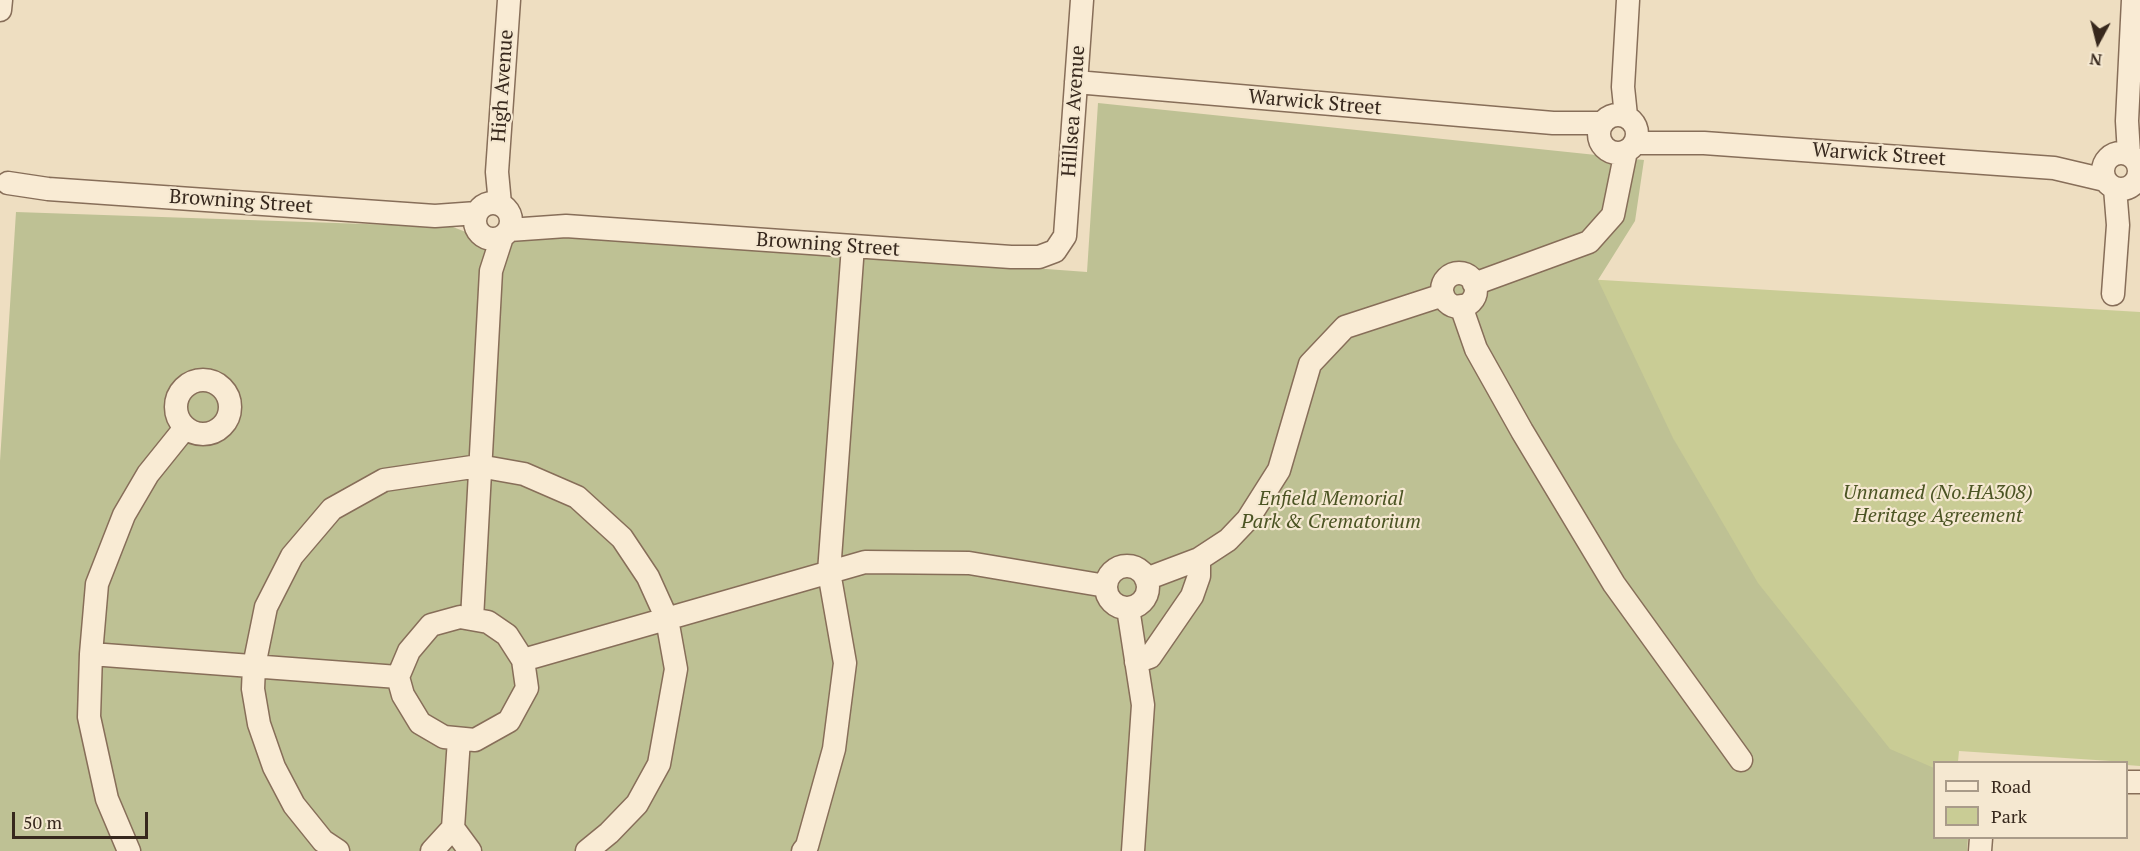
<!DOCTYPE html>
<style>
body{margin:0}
#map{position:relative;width:2140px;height:851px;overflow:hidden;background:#eedec1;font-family:"PT Serif",serif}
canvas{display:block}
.legend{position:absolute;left:1933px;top:761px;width:195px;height:78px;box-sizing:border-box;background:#f5e8d1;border:2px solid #a99b89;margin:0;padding:8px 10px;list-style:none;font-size:18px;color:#37281d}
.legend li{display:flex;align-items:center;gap:12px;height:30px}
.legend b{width:30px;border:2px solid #a99b89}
.north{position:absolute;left:2068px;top:12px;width:60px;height:60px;-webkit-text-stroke:4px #f5e8d1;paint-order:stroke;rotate:187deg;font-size:16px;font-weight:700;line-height:24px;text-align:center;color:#37281d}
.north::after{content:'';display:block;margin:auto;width:21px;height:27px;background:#37281d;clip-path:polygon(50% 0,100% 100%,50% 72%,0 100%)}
.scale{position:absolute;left:12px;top:812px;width:136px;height:27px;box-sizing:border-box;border:3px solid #37281d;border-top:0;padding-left:8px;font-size:18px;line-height:21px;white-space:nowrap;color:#37281d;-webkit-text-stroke:4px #f5e8d1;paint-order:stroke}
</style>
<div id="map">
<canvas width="2140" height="851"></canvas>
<ul class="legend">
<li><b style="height:8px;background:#f9ebd4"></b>Road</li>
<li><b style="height:16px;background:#c9cc95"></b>Park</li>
</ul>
<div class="north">N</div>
<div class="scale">50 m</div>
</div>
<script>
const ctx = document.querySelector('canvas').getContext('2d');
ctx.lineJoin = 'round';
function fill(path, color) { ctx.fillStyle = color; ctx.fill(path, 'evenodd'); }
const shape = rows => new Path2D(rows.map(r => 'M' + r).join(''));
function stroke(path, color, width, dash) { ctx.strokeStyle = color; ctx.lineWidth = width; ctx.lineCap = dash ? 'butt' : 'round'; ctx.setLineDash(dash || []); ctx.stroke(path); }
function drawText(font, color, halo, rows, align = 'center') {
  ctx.font = font + ' "PT Serif",serif'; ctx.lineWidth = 4.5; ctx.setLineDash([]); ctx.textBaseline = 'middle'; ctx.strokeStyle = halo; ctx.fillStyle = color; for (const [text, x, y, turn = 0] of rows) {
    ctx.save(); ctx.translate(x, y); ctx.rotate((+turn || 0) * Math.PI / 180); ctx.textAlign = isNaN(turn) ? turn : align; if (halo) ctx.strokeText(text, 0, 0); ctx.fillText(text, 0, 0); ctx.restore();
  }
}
fill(shape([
 [1585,279,2140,312,2140,766,2127,765,2126,762,1959,751,1958,762,1934,762,1934,778,1877,745,1775,625]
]), '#c9cc95');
fill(shape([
 [1098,103,1644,160,1635,221,1598,280,1673,438,1758,583,1890,749,1934,768,1934,838,1968,838,1967,851,0,851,0,461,16,212,453,227,499,245,546,232,1087,272]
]), '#bec194');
const minor = shape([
 [0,10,1,0],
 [1076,82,1553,123,1602,123],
 '1599 134a19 19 0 1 1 38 0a19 19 0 1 1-38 0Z',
 [1626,116,1623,87,1628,0],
 [1635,143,1704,143,2054,168,2105,180],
 '2103 171a18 18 0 1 1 36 0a18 18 0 1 1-36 0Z',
 [2129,154,2127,121,2133,0],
 [8,183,48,189,435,216,477,213],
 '475 221a18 18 0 1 1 36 0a18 18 0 1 1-36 0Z',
 [500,204,497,172,509,0],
 [509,230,566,226,1011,257,1039,257,1055,251,1065,236,1082,0],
 '1442 290a17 17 0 1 1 34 0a17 17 0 1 1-34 0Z',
 [1474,284,1589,242,1613,215,1626,151],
 [2113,294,2118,225,2115,188],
 [1461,306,1476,349,1522,431,1614,584,1741,760],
 '176 407a27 27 0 1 1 54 0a27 27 0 1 1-54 0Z',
 '1106 587a21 21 0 1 1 42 0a21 21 0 1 1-42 0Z',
 [1146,579,1199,559,1228,540,1248,519,1279,470,1310,364,1345,327,1443,295],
 [1128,608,1143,705,1133,851],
 [472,619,491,271,502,237],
 [91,654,398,677],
 [523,660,507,635,488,622,460,617,431,625,409,651,398,677,403,695,420,723,444,737,475,740,509,721,527,688,523,660,865,562,969,563,1106,586],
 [1136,662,1150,657,1192,596,1199,576,1199,559],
 [2126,782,2140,782],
 [453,828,459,739],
 [129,851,107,799,89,717,91,654,97,584,124,515,148,474,185,428],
 [338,851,323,841,294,805,274,767,259,724,253,689,254,666,266,607,292,556,332,509,384,480,479,466,524,474,577,497,622,538,648,577,667,619,676,669,659,764,637,804,609,833,587,851],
 [432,851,453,828,470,851],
 [803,851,807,846,834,749,845,663,829,572,853,246],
 [1980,851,1981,838]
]);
stroke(minor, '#876e59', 25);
stroke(minor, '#f9ebd4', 22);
drawText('20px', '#37281d', '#f5e8d1', [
 ["High Avenue",503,86,-86],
 ["Warwick Street",1315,103,5],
 ["Hillsea Avenue",1074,111,-86],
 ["Warwick Street",1879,155,4],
 ["Browning Street",241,202,4],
 ["Browning Street",828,245,4]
]);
drawText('italic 20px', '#4b5423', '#f5e8d1', [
 ["Unnamed (No.HA308)",1938,493],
 ["Heritage Agreement",1938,516],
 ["Enfield Memorial",1331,499],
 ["Park & Crematorium",1331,522]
]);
</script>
